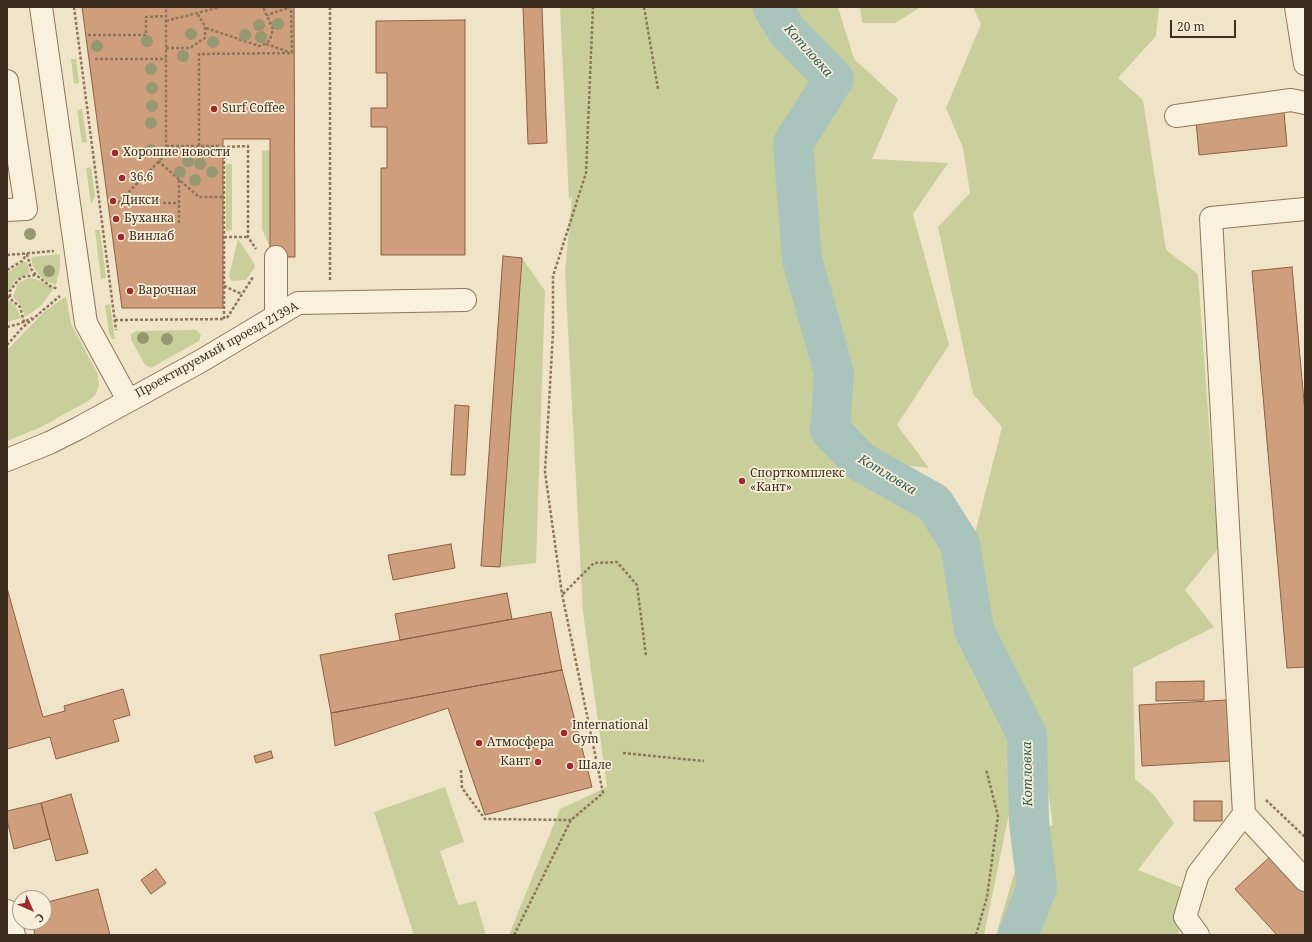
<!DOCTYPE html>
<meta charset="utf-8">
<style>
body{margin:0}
#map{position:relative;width:1312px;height:942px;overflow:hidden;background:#f0e4c8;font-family:"Noto Serif",serif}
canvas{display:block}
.frame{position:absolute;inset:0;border:8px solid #3d2e20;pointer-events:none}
.north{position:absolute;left:12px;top:890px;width:40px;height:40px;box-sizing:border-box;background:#f7eed8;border:1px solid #ada18e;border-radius:50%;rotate:135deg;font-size:11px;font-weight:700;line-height:16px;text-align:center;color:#3d2e20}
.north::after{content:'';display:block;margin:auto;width:14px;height:18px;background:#9e2a2b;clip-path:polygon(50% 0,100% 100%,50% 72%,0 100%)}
.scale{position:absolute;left:1170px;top:20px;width:66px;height:18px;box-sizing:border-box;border:2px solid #3d2e20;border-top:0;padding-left:5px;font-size:12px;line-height:14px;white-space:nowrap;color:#3d2e20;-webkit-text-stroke:3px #f7eed8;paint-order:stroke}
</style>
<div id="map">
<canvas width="1312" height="942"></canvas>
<div class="frame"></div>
<div class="north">С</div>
<div class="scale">20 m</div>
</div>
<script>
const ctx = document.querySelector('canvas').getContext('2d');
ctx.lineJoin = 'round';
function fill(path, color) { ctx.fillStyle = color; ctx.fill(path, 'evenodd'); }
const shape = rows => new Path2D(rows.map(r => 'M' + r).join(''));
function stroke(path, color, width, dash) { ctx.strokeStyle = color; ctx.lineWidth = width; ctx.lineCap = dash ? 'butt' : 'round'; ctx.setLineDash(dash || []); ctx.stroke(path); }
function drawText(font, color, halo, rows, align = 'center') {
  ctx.font = font + ' "Noto Serif",serif'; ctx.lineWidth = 3.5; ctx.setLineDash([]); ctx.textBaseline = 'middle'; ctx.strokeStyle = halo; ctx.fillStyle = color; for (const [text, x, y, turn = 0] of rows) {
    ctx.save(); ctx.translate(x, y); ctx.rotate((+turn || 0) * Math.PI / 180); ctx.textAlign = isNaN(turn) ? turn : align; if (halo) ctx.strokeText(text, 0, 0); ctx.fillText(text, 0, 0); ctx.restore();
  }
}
fill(shape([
 [560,7,838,7,854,59,898,99,872,159,948,163,913,214,949,345,897,425,929,468,894,464,970,553,1002,427,973,394,938,227,970,193,963,148,946,108,981,24,973,7,1159,7,1156,36,1118,78,1143,100,1166,250,1198,274,1218,549,1185,590,1214,627,1133,668,1135,779,1154,795,1174,823,1138,870,1186,889,1178,935,996,935,1027,830,1053,825,1038,720,999,638,1015,785,984,935,509,935,560,809,607,787,583,612,565,273,572,196,569,200],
 [860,7,921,7,895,23,862,23],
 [71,59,76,59,79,83,74,84],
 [82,109,87,142,82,143,77,110],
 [270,150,270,248,262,229,262,151],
 [226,164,232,164,232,230,226,231],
 [91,167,95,197,91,204,86,168],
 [95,230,100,230,106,278,101,279],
 [238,239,254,263,255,267,246,280,231,281,229,276],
 [60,254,60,268,56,285,46,281,39,275,33,267,31,257],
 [522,258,545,291,536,563,500,567],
 [23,262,27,262,30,273,15,280,7,294,7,273],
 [29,278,36,279,54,288,41,306,25,317,21,306,13,297,18,283],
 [66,296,71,324,98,374,99,386,96,394,90,400,41,427,7,441,7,350,44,312],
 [7,299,16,306,21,318,7,322],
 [110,304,115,339,112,339,109,333,105,305],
 [196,330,201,335,199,341,151,368,145,365,131,340,131,334,136,331],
 [445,787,464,842,440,851,458,905,476,901,486,935,414,935,374,812]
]), '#c9cf9b');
stroke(shape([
 [773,7,787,31,834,79,793,143,802,259,834,373,830,430,861,462,934,503,960,544,974,630,1027,735,1029,823,1037,887,1018,935]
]), '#a9c4bc', 40);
const building = shape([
 [82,7,294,7,295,257,270,257,270,139,223,139,223,308,122,308,82,7],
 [523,7,542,7,547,143,528,144,523,7],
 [465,20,465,255,381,255,381,168,387,168,387,127,371,127,371,108,387,108,387,73,376,73,376,21,465,20],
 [1284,112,1287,146,1199,155,1196,121,1284,112],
 [503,256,522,258,500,567,481,566,503,256],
 [1292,267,1305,413,1305,667,1287,668,1252,271,1292,267],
 [455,405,469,406,465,475,451,475,455,405],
 [451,544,455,568,393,580,388,555,451,544],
 [7,588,43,717,65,711,64,706,123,689,130,715,113,720,119,741,56,759,50,737,7,749,7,588],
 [507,593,512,619,400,640,395,614,507,593],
 [551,612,562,670,331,713,320,655,551,612],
 [562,670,592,787,485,815,448,708,335,746,331,713,562,670],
 [1204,681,1204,700,1156,701,1156,682,1204,681],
 [1227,700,1230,761,1142,766,1139,705,1227,700],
 [271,751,273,758,256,763,254,756,271,751],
 [71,794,88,853,56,861,41,803,71,794],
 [1194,801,1222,801,1222,821,1194,821,1194,801],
 [41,803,50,839,14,849,7,820,7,811,41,803],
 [1272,855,1305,891,1305,935,1277,935,1235,889,1272,855],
 [156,869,166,883,151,894,141,880,156,869],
 [98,889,110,935,35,935,32,922,44,922,44,903,98,889]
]);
fill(building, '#cf9f7d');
stroke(building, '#8d5f41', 1);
const minor = shape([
 [41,7,86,323,128,400],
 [1296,7,1305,64],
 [7,81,26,209,7,210],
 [1176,116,1291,100,1305,103],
 [276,316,276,257],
 [7,460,49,443,79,428,201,361,298,303,465,300],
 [1244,814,1305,880],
 [7,911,14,935],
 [1198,935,1185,917,1198,874,1244,814,1211,218,1305,209]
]);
stroke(minor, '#8d765c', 24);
stroke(shape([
 [74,7,116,330],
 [330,7,330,280],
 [644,7,658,89],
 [166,21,220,7],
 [206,28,259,46,265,44,270,40,273,29,263,7],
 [88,35,146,35,146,17,166,16],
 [266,44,289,52],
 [166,48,190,48,205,38,205,26,197,13],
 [95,59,166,59],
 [166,146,219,146],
 [199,146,199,54,292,53,291,7,267,15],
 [158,161,199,197,222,197],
 [179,180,179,224],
 [118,203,166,154,166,7],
 [118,203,179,203],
 [224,237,248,237],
 [27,254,31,269,36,275,50,286,58,289],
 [7,255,54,251],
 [7,270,22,261,27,254],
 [224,286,242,294],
 [7,296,20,307,24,322],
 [10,297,10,291,18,280,23,277,35,275],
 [227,318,253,277],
 [224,319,224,147,248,146,248,237,256,249],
 [115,320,225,319],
 [7,327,19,324,32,318],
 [7,345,22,328,60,296],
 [563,594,594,563,617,562,637,585,646,656],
 [623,753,704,761],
 [461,770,462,788,485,819,571,820],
 [1266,800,1305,837],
 [514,935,571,820,603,793,562,594,545,472,553,333,553,276,586,173,593,7],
 [976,935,987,897,998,816,986,769]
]), '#8d765c', 2.5, [3, 2]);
stroke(minor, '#faf1dc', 22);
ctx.fillStyle = '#96986f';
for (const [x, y] of [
 [278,24],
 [259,25],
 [191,34],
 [245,35],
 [261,37],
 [147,41],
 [213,42],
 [97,46],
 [183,56],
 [151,69],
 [152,88],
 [152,106],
 [151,123],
 [151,150],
 [188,161],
 [200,164],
 [180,172],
 [212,172],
 [195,180],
 [30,234],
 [49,271],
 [143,338],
 [167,339]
]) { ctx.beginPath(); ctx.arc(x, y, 6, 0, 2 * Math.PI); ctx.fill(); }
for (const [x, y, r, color] of [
 [214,109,4,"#9e2a2b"],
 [115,153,4,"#9e2a2b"],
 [122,178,4,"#9e2a2b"],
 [113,201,4,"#9e2a2b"],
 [116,219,4,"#9e2a2b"],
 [121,237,4,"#9e2a2b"],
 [130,291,4,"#9e2a2b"],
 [742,481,4,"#9e2a2b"],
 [564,733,4,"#9e2a2b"],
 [479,743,4,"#9e2a2b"],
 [538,762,4,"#9e2a2b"],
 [570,766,4,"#9e2a2b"]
]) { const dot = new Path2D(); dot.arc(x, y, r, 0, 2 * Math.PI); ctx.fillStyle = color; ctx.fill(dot); stroke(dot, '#f7eed8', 1.5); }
drawText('12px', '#3d2e20', '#f7eed8', [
 ["Surf Coffee",222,109],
 ["Хорошие новости",123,153],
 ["36,6",130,178],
 ["Дикси",121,201],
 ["Буханка",124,219],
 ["Винлаб",129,237],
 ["Варочная",138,291],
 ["Спорткомплекс",750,474],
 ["«Кант»",750,488],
 ["International",572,726],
 ["Gym",572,740],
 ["Атмосфера",487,743],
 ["Кант",530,762,"right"],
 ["Шале",578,766]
], 'left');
drawText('12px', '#3d2e20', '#f7eed8', [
 ["Проектируемый проезд 2139А",217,350,-29]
]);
drawText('italic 13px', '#2f5d5a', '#f7eed8', [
 ["Котловка",808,51,48],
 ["Котловка",887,475,31],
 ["Котловка",1028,774,-91]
]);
</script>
